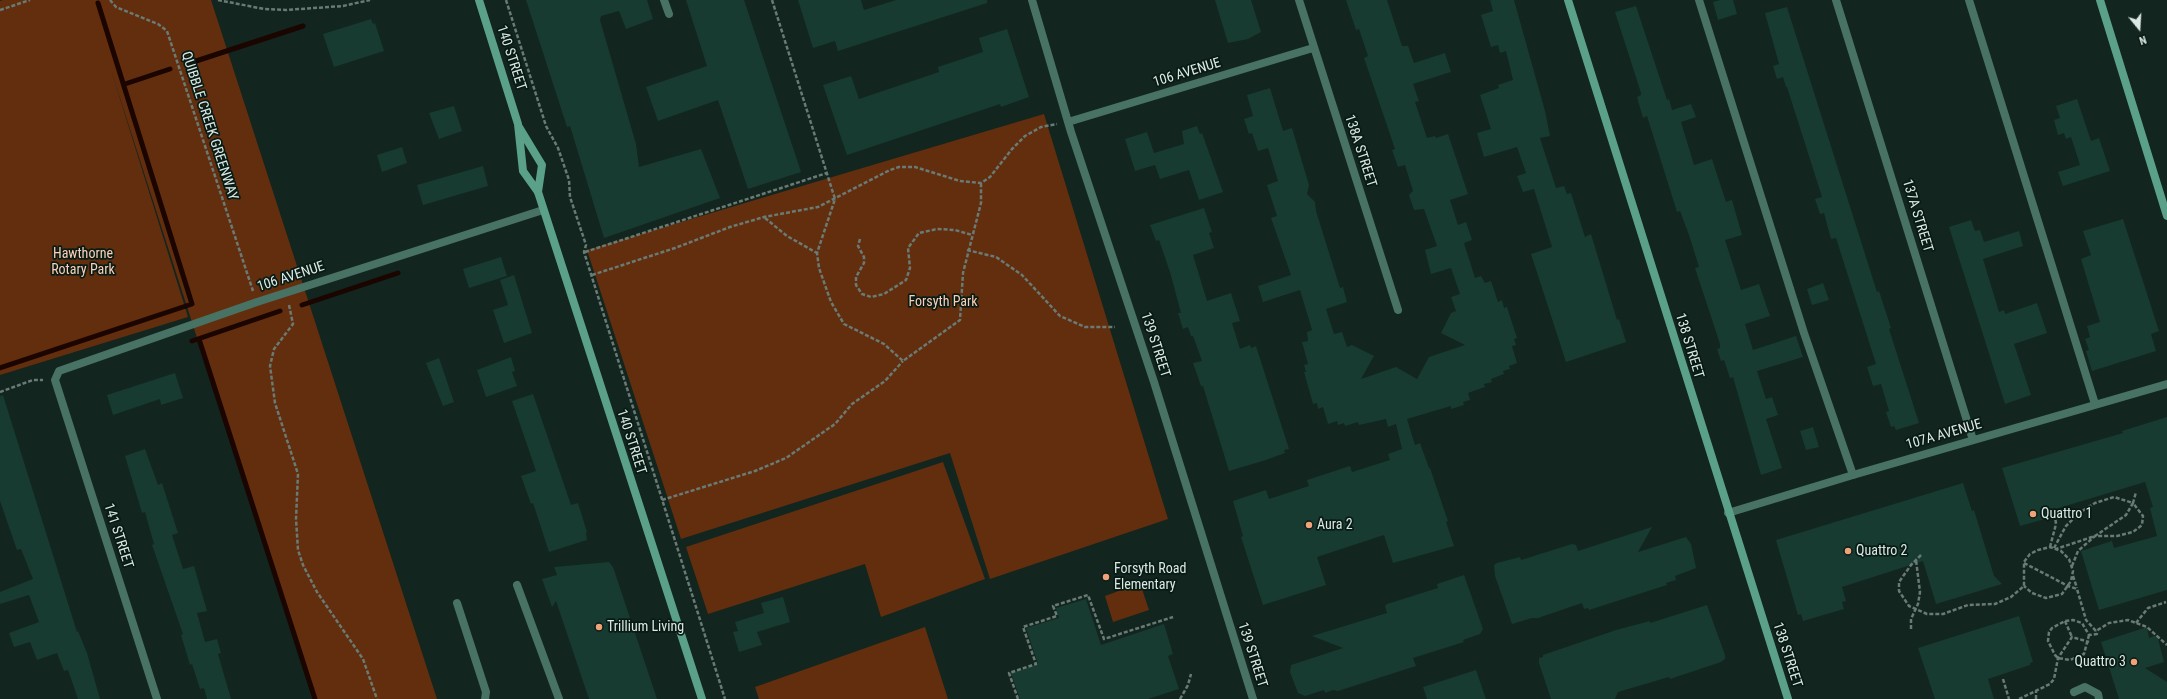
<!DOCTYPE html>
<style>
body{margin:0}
#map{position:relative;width:2167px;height:699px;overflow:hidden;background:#12251e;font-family:"Roboto Condensed",sans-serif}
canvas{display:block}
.north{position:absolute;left:2119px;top:8px;width:40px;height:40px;-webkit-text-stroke:3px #081b15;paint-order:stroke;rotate:162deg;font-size:11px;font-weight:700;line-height:16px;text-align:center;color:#dce8e3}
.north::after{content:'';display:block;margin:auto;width:14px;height:18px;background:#dce8e3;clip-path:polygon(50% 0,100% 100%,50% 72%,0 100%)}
</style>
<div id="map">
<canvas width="2167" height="699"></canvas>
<div class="north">N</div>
</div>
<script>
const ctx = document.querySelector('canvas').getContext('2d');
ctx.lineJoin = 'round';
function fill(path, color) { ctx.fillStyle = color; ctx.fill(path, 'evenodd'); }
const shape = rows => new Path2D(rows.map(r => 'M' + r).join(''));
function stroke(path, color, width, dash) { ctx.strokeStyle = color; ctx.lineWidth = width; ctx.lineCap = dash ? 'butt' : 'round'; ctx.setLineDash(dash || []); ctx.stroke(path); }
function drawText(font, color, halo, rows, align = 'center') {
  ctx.font = font + ' "Roboto Condensed",sans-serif'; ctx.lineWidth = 3.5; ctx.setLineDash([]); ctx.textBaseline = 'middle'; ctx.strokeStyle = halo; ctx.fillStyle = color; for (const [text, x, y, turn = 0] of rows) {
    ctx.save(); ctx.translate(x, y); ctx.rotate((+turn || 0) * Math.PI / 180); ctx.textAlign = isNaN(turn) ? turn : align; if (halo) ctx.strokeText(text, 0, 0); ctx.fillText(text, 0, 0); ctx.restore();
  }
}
fill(shape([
 [3,0,211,0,437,699,313,699,111,70,188,317,0,375,0,1],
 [1044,114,1168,519,990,579,950,453,681,539,587,250],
 [943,462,985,579,881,617,865,564,708,614,686,547],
 [1140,583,1149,610,1113,622,1105,596],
 [925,627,948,699,759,699,755,687]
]), '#632e0d');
stroke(shape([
 [190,63,303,26],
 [125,84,170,69],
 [302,305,398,273],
 [199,339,315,699],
 [192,341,280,311],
 [0,368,192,304,98,3]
]), '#1b0500', 5);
fill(shape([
 [526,0,647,0,653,19,626,29,619,11,601,16,600,20,636,144,639,167,701,149,720,198,604,238,570,126,567,127],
 [686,0,744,0,801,172,748,189,718,100,658,121,646,87,707,66],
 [798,0,861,0,864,10,896,0,987,0,987,3,838,51,835,41,813,48],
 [1215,0,1251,0,1261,32,1248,39,1228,43],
 [1346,0,1387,0,1402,46,1408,46,1414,63,1445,53,1451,72,1413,84,1419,101,1415,102,1427,138,1435,136,1436,138,1448,134,1468,194,1450,200,1458,225,1466,222,1472,240,1464,243,1475,278,1481,276,1485,283,1491,281,1498,302,1502,300,1504,308,1507,307,1517,338,1514,339,1516,345,1512,346,1517,363,1509,366,1510,369,1503,371,1504,374,1491,379,1492,382,1484,384,1485,387,1468,393,1470,400,1463,402,1464,405,1451,409,1451,406,1407,419,1415,445,1420,443,1429,468,1430,468,1448,521,1446,522,1454,546,1393,563,1384,535,1317,557,1326,585,1263,605,1241,537,1243,536,1233,501,1266,490,1269,499,1309,486,1307,480,1350,466,1352,472,1390,460,1388,454,1402,449,1396,424,1388,427,1386,419,1359,425,1358,422,1345,426,1344,423,1338,425,1337,421,1328,424,1323,407,1318,409,1317,403,1313,404,1304,372,1306,372,1304,365,1308,364,1302,342,1308,341,1307,332,1312,330,1300,290,1263,302,1258,286,1291,275,1271,218,1277,216,1267,185,1278,181,1268,148,1258,151,1252,133,1249,134,1244,119,1253,116,1247,95,1270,88,1283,131,1292,128,1309,185,1307,194,1315,202,1316,211,1340,288,1343,287,1347,302,1326,309,1334,334,1342,332,1347,347,1352,345,1374,356,1361,379,1396,367,1417,379,1429,357,1465,345,1441,333,1451,313,1456,311,1451,297,1460,294,1451,268,1431,274,1425,250,1437,246,1424,209,1414,210,1409,195,1413,191,1405,165,1398,167,1392,150,1395,149,1364,58,1368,56,1359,29,1356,30],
 [1490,0,1514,0,1545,111,1550,136,1540,138,1556,188,1564,186,1567,194,1571,193,1585,237,1591,234,1617,320,1619,319,1626,342,1566,362,1531,254,1552,247,1534,189,1523,192,1517,176,1526,173,1517,147,1484,157,1477,133,1491,129,1480,95,1499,88,1498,85,1513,80,1506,51,1500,53,1498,45,1491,47,1481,15,1493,11],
 [1720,0,1733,0,1737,14,1718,20,1713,2],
 [1636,6,1667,100,1669,99,1672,110,1691,104,1696,117,1681,122,1694,165,1712,159,1726,202,1732,200,1742,235,1725,240,1741,290,1759,284,1770,316,1745,324,1753,350,1796,336,1803,357,1757,371,1766,399,1772,397,1778,415,1766,419,1782,468,1761,475,1733,377,1730,378,1724,360,1721,361,1717,349,1720,348,1720,344,1695,268,1699,267,1689,235,1680,211,1677,212,1647,116,1643,118,1637,97,1641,95,1641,93,1615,12],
 [1787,7,1877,292,1879,291,1891,328,1889,329,1919,423,1896,430,1894,426,1891,427,1886,412,1889,411,1881,384,1873,386,1867,367,1876,364,1836,238,1831,239,1824,213,1820,214,1815,199,1822,197,1787,87,1786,87,1783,77,1777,79,1773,66,1779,64,1765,13],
 [371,19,373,24,375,23,384,51,334,67,323,34],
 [1007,29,1029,97,1001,107,1000,104,847,155,823,85,851,76,859,99,939,72,938,67,983,52,979,38],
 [2077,99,2091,141,2099,138,2110,171,2063,186,2058,172,2080,165,2071,137,2066,139,2064,133,2058,135,2054,120,2060,118,2056,106],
 [454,106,462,131,439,139,429,113],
 [1197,126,1200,134,1202,133,1223,192,1199,200,1189,170,1160,179,1155,165,1135,171,1125,139,1147,132,1154,153,1184,144,1182,131],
 [402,147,407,163,382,172,377,155],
 [483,166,488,186,423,205,417,185],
 [1204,208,1212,232,1209,233,1214,248,1193,255,1207,301,1231,293,1240,321,1232,323,1240,349,1250,345,1251,348,1256,346,1289,449,1284,450,1285,453,1266,460,1229,471,1203,386,1201,386,1193,363,1202,361,1193,336,1191,336,1188,327,1183,329,1178,313,1181,313,1170,272,1159,240,1156,241,1150,225],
 [2123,219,2159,331,2151,334,2156,351,2092,371,2086,351,2089,350,2085,339,2090,337,2087,326,2100,322,2081,259,2091,255,2083,231],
 [1971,220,1975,231,1980,230,1984,242,2019,231,2023,246,1983,259,1999,312,2004,310,2005,314,2037,303,2047,333,2014,344,2031,395,2005,404,1949,227],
 [501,257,507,276,469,288,463,269],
 [514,275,532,333,504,343,493,310,508,305,500,280],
 [1823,283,1829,300,1812,305,1807,289],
 [511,357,515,371,512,372,517,386,486,397,477,370],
 [439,358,454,402,443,406,426,363],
 [175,373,183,398,161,405,160,399,113,415,107,395],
 [533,394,571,505,578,503,587,532,586,533,587,540,549,552,533,503,531,504,521,476,536,471,512,401],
 [3,395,77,632,78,631,87,653,100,699,78,699,68,670,64,671,57,653,37,660,30,642,14,647,9,633,39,622,29,595,0,604,0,592,33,579,21,549,17,550,0,501,0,396],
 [2167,417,2167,590,2099,610,2081,551,2112,541,2114,548,2157,536,2150,508,2153,507,2145,482,2049,511,2052,517,2020,526,2002,468,2123,433,2122,431],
 [1813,427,1819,447,1806,450,1800,431],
 [145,449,158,485,162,483,178,533,172,535,183,569,194,566,207,611,197,613,205,642,217,639,221,653,218,654,231,699,207,699,204,688,200,689,192,664,190,665,181,635,183,634,152,545,154,544,145,512,142,513,125,456],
 [1963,483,1972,511,1974,510,1994,576,2002,584,1936,604,1923,561,1842,587,1846,601,1842,602,1844,609,1803,621,1801,614,1798,615,1776,540],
 [1652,527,1638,552,1686,537,1691,544,1696,568,1675,576,1676,580,1666,583,1667,585,1589,610,1588,608,1584,609,1582,603,1538,618,1532,618,1512,624,1495,576,1494,565,1497,563,1520,557,1521,560,1572,544,1576,545,1578,551],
 [609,562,613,567,657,699,589,699,556,601,552,607,542,579,557,575,554,567],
 [1464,575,1483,629,1480,634,1463,640,1464,642,1413,658,1416,666,1391,674,1338,691,1333,690,1325,693,1324,690,1305,696,1298,693,1290,672,1291,665,1343,648,1312,636,1387,613,1385,606,1387,604,1438,588,1437,584],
 [783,597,790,622,757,632,762,645,739,652,733,632,738,631,735,622,764,613,761,603],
 [1086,599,1101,645,1164,624,1173,654,1168,656,1179,689,1148,699,1020,699,1011,673,1038,664,1026,628,1059,618,1056,608],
 [1707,605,1725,655,1725,659,1721,662,1670,679,1669,677,1618,692,1615,699,1551,699,1539,663,1539,658,1543,657,1543,655,1616,630,1650,621,1650,623],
 [2019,616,2033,662,2030,663,2030,665,1988,679,1994,699,1935,699,1918,648],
 [2147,627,2149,638,2157,635,2164,662,2145,668,2167,682,2167,699,2119,699,2101,642],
 [1476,670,1486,699,1427,699,1423,687]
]), '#173b30');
stroke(shape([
 [110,0,116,7,158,24,167,31,253,291],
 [218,0,264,9,286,10,343,6,370,0],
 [506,0,546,126,558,148,569,180,570,197,586,245,584,252,725,699],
 [772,0,835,199,817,253,819,268,831,302,844,324,884,344,903,361,960,320,963,273,981,203,981,183],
 [0,10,30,0],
 [765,218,787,236,817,253],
 [860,239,858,246,864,257,864,263,856,277,856,285,862,294,871,297,884,294,906,280,910,268,908,248,919,233,937,229,955,230,972,235],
 [967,250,996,257,1022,275,1060,316,1085,327,1115,327],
 [585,252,827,173],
 [592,275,675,248,730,227,764,217,818,207,890,170,899,167,915,167,960,181,981,183,990,177,1012,149,1025,136,1041,127,1057,124],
 [289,305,293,324,274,349,270,366,275,403,298,474,296,519,298,550,303,565,317,592,363,659,377,699],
 [0,392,33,380,43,380],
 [662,500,755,471,786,458,835,424,852,404,885,381,903,361],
 [2050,547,2056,524,2055,516],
 [2054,548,2066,526,2079,513,2095,503,2114,497,2133,503,2126,515,2095,536,2056,549],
 [1921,555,1911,565,1899,582,1899,591,1909,606,1927,614,1943,614,1968,605,1995,604,2011,597,2024,586,2024,562,2030,554,2038,550,2050,547,2061,551,2069,559,2073,571,2071,581,2062,594,2046,598,2032,593,2024,586],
 [2024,563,2068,586,2077,589,2086,620,2096,631,2109,623,2128,620,2147,627,2167,645],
 [2072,566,2078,551,2095,536,2117,536,2133,532,2142,525,2143,516,2133,503,2136,492],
 [2073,576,2077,588],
 [2065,621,2072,637],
 [2136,623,2148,608,2166,602],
 [1911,629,1911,619,1918,604,1920,592,1916,560],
 [2089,635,2084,654,2070,660,2058,658,2055,655,2048,641,2049,632,2052,628,2065,621,2073,620,2082,623,2089,635,2097,634,2096,631],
 [2003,679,2009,699],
 [1018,699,1009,673,1036,664,1023,627,1057,616,1053,606,1088,595,1104,639,1173,617],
 [1180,699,1188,685,1191,674],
 [2019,699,2050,684,2054,679,2058,658,2072,637,2089,642],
 [2036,699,2036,691]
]), '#6a7a74', 2.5, [4, 2]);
stroke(shape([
 [664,0,669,14],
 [1699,0,1804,333,1853,475],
 [1969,0,2095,404],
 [517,585,559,699],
 [457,603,486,692,485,699],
 [2074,692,2085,687,2098,694,2099,699]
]), '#487263', 8);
stroke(shape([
 [1032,0,1071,132,1154,382,1253,699],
 [1299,0,1398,310],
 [1836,0,1973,440],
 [1068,122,1313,48],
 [1728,513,1853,475,2167,384],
 [157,699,55,380,59,371,257,302,543,210]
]), '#487263', 8);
stroke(shape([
 [479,0,518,124,523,171,538,192,702,699],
 [1568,0,1788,699],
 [2100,0,2167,216],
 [519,127,542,165,538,192]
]), '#5ba089', 8);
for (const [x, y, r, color] of [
 [2033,514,4,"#f0a279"],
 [1309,525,4,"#f0a279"],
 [1848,551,4,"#f0a279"],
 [1106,577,4,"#f0a279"],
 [599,627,4,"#f0a279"],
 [2134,662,4,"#f0a279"]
]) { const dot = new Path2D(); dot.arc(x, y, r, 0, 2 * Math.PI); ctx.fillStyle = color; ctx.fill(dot); stroke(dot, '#081b15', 1.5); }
drawText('14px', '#dce8e3', '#081b15', [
 ["140 STREET",511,58,72],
 ["106 AVENUE",1187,73,-17],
 ["QUIBBLE CREEK GREENWAY",209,126,72],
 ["138A STREET",1360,151,72],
 ["137A STREET",1917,216,73],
 ["106 AVENUE",291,277,-18],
 ["139 STREET",1155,345,72],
 ["138 STREET",1689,346,73],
 ["107A AVENUE",1944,435,-16],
 ["140 STREET",631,442,72],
 ["141 STREET",118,536,72],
 ["139 STREET",1252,655,72],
 ["138 STREET",1787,655,72]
]);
drawText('14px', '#fbcfb8', '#081b15', [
 ["Hawthorne",83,254],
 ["Rotary Park",83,270],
 ["Forsyth Park",943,302]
]);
drawText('14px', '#dce8e3', '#081b15', [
 ["Quattro 1",2041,514],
 ["Aura 2",1317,525],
 ["Quattro 2",1856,551],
 ["Forsyth Road",1114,569],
 ["Elementary",1114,585],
 ["Trillium Living",607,627],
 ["Quattro 3",2126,662,"right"]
], 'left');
</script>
